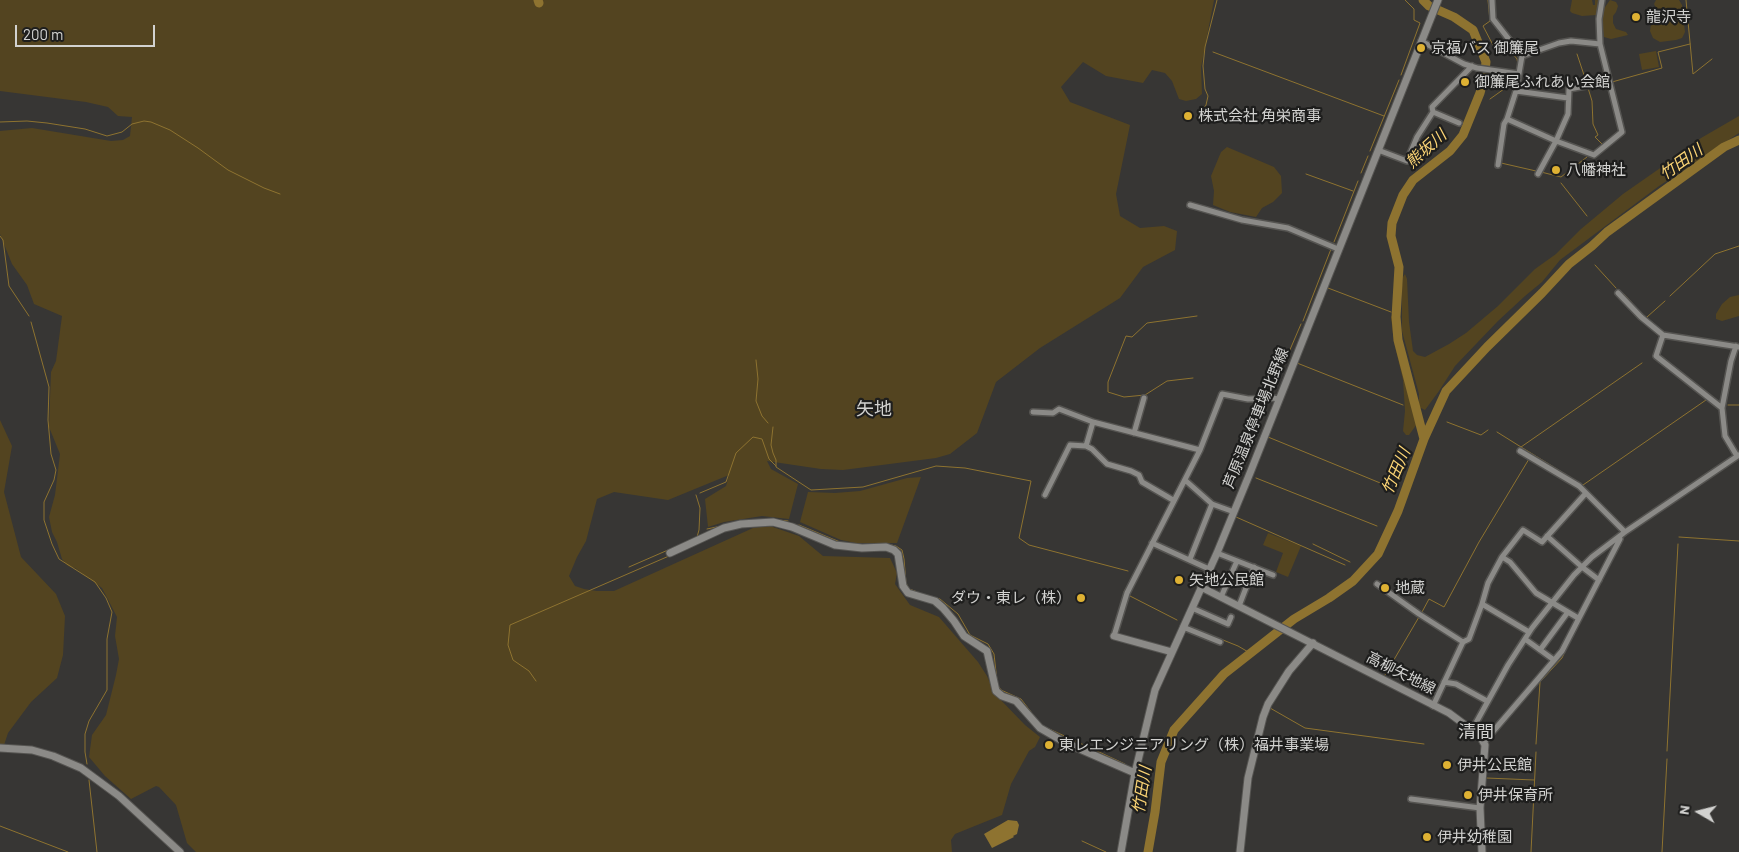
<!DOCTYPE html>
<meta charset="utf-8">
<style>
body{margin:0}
#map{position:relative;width:1739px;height:852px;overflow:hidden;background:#373634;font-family:Barlow,sans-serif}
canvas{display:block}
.north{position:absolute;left:1674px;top:787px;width:50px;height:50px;-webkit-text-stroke:4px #1e1e1d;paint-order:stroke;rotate:278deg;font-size:14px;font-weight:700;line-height:20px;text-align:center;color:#d2d2d0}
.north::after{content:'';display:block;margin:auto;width:18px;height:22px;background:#d2d2d0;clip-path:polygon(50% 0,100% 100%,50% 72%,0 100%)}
.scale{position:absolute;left:15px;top:25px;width:140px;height:22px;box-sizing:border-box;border:2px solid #d2d2d0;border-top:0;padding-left:6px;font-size:15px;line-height:18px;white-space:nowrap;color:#d2d2d0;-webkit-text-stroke:4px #1e1e1d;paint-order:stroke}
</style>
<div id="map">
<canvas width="1739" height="852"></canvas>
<div class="north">N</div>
<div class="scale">200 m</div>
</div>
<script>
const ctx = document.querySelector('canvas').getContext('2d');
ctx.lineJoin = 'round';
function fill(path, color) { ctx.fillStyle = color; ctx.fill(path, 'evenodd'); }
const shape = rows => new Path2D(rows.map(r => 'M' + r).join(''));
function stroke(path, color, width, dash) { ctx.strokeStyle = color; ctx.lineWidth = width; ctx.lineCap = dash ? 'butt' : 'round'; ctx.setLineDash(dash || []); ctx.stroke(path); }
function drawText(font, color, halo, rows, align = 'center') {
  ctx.font = font + ' Barlow,"Noto Sans JP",sans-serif'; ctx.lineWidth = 4.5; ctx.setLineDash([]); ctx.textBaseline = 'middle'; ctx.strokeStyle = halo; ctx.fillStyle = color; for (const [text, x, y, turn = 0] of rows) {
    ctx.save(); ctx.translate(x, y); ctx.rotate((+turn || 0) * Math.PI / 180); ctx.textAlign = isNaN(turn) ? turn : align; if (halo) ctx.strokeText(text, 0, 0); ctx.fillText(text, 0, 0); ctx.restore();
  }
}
fill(shape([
 [0,0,1214,0,1201,67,1202,94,1196,99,1186,101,1179,99,1172,81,1165,73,1152,70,1143,83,1106,76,1083,62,1061,87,1070,102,1130,125,1116,194,1120,216,1140,228,1164,226,1177,231,1175,250,1143,267,1120,298,1040,348,996,382,977,433,950,454,936,458,843,470,821,469,767,461,771,469,798,484,789,519,762,516,724,522,708,527,705,499,726,486,729,475,668,500,614,492,597,499,586,541,577,557,569,576,575,586,584,589,597,591,614,591,753,528,770,526,799,536,823,556,890,558,897,573,895,584,910,605,939,617,978,662,987,676,995,694,1025,725,1040,737,1035,747,1029,751,1011,784,1002,815,955,834,951,840,952,852,196,852,187,843,176,805,159,787,156,786,131,799,105,776,89,757,92,735,106,715,116,675,119,659,115,636,117,617,102,588,75,568,68,566,62,559,57,542,52,532,49,517,55,495,60,454,49,427,51,372,56,361,62,316,34,304,27,285,12,264,0,234,0,131,32,128,111,141,123,140,130,136,132,117,118,116,108,107,86,102,0,91],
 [1572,0,1592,0,1593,5,1595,5,1595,0,1601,0,1596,15,1582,16,1572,13,1570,11],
 [1610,0,1616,2,1618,6,1616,12,1613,16,1613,23,1616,29,1626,32,1628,35,1611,39,1604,37,1603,30,1603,10],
 [1656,0,1679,0,1682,5,1685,32,1682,38,1676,40,1660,42,1653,38,1650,31,1651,24,1656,21,1659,14,1654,4],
 [1656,51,1659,67,1642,70,1639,54],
 [1739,116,1739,133,1659,186,1560,260,1542,282,1525,296,1498,321,1455,366,1439,391,1425,410,1419,407,1419,394,1402,331,1402,286,1403,277,1405,274,1407,279,1409,322,1413,351,1417,355,1425,357,1449,344,1466,333,1498,306,1535,269,1556,254,1581,229,1623,194,1676,157,1701,138],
 [1227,147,1274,167,1281,176,1282,193,1273,202,1262,208,1256,217,1230,212,1213,205,1214,191,1211,176,1221,152],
 [1739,295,1739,316,1722,321,1716,319,1716,314,1722,304,1730,297],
 [1393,314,1395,320,1399,350,1416,419,1417,424,1409,435,1406,435,1403,431,1405,411,1403,380,1394,342,1391,317],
 [0,420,12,446,4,492,21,557,56,594,65,616,63,655,57,678,31,702,8,733,4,745,0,745],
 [921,477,897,543,856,543,841,540,800,522,808,492,835,493,860,491,907,478],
 [1268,533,1301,546,1288,577,1276,572,1283,553,1263,545]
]), '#534420');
fill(shape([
 [1008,820,1017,821,1019,825,1017,834,1013,836,1014,837,992,848,984,834]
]), '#8e7330');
stroke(shape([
 [1488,0,1490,21,1483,26,1493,45,1509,49,1517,59,1518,65],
 [1686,0,1693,74,1712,59],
 [1213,52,1384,116],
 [1577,54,1587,84],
 [1401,75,1420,23,1414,20,1414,9,1405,0],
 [1612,82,1662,68,1658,52,1690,44],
 [1588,88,1592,101,1593,124,1598,135,1595,137,1602,144,1594,152],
 [1490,99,1511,84,1515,78],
 [1202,111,1206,105,1208,96,1205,89,1203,66,1205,47,1217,0],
 [0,122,27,121,47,123,85,129,107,136,122,132,132,124,144,121,151,122,170,130,198,148,228,170,264,188,280,194],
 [1370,151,1399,80],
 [1501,163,1536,171],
 [1541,172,1561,177,1587,157],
 [1361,173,1368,156],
 [1306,174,1353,191],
 [1561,183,1587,216],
 [0,236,3,240,9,286,29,316],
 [1334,242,1358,181],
 [1595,265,1616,288],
 [1328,288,1391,312],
 [1624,294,1641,313],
 [1670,296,1715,254,1739,246],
 [1647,317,1665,301],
 [1303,321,1331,249],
 [31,322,49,387,48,420,51,454,56,470,54,480,44,502,44,520,52,544,59,559,95,582,106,598,112,612,107,639,107,690,89,721,85,734,85,752,87,764],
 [756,360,758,379,756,401,762,416,768,423],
 [1297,363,1403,405],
 [1193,378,1167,381,1145,395,1124,397,1108,392,1108,382,1126,336,1132,337,1147,323,1197,316],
 [1271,394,1301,324],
 [1728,405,1739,405],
 [1447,422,1481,435,1488,430],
 [773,427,771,445,773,453,776,460,776,467,811,490,863,487,936,466,965,468,1031,481,1019,538,1029,545,1128,571],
 [1497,432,1521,447,1642,363],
 [1268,437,1390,487],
 [1521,447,1583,485,1706,400],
 [1256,478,1377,526],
 [700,493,726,482,736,453,753,437,762,439,769,459,776,466],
 [696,495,700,508,699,530,697,537],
 [1236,517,1345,565],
 [769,519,788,521],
 [799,525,840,542],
 [707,529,721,526],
 [1679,537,1739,541],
 [886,544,896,546,902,550,904,559,906,583,909,589,915,591],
 [1313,544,1350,562],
 [629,567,691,540],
 [1124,592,1132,577],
 [923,594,940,599,958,614,970,635,988,644,994,654,997,681],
 [1130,596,1177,620],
 [1422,612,1429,599,1444,607,1479,542,1529,459],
 [1188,626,1238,646,1250,653],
 [1385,675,1419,617],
 [536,681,529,671,513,660,508,645,510,625,669,556],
 [999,687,1001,690,1021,699,1038,721],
 [1270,708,1305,728,1424,744],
 [1045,727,1125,764],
 [1536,744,1540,682,1562,658,1569,643],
 [1667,751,1678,544],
 [1486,778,1534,780],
 [89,780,97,852],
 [0,826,68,852],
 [1082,841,1106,852],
 [1531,852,1536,752],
 [1662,852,1667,759]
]), '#8e7330', 1);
stroke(shape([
 [538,0,539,3],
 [1423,0,1429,6,1454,17,1473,30,1486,62,1484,78,1480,93,1463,135,1450,151,1413,180,1403,195,1392,223,1391,236,1399,267,1396,317,1398,340,1424,439],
 [1148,852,1155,812,1161,762,1174,730,1224,674,1294,619,1329,598,1353,581,1378,554,1398,511,1424,439,1446,391,1487,347,1542,293,1569,264,1592,246,1607,232,1724,147,1739,140]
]), '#8e7330', 9);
const street = shape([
 [1492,0,1493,19,1522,56,1516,91,1507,119,1504,124,1498,165],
 [1421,41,1464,64,1477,68,1519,74],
 [1522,56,1559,43,1571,41,1600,44],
 [1516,91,1568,98],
 [1433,112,1432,107,1472,66],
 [1507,119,1556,141,1594,155,1622,132,1600,44,1599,19,1602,0],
 [1378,150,1407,161,1417,137,1433,112,1459,123],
 [1538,174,1556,141,1568,114,1569,89,1608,82],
 [1190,205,1242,220,1288,228,1338,249],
 [1618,293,1641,317,1663,335,1739,347],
 [1663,335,1656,356,1722,408,1725,436,1737,456],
 [1722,408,1731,361,1736,346],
 [1033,412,1053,413,1059,409,1093,422,1200,450],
 [1134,433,1144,398],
 [1086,446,1093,422],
 [1520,451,1579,486,1625,532],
 [1185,480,1212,504,1234,512],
 [1045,495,1070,445,1086,446,1092,449,1107,464,1131,471,1139,475,1142,482,1173,500],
 [1547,536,1582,567,1599,580],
 [1152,543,1209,569],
 [1217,553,1273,575],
 [1502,557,1510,562,1536,593,1578,618],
 [1190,559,1212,504],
 [1377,584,1419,614,1463,642,1433,706],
 [1221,597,1237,561],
 [1482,604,1488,583,1502,557,1523,530,1542,542,1586,493],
 [1239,606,1254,567],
 [1192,608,1228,624,1231,617],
 [1183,627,1220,642],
 [1114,636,1127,593,1200,450,1222,394,1248,399,1273,398,1278,399],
 [1525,639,1554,660],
 [1463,642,1469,639,1482,604,1529,632],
 [1540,650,1568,612],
 [1444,682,1456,684,1487,701],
 [1472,730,1508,665,1532,628,1574,575,1592,557,1625,532,1739,455],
 [1484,742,1562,651,1620,539],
 [1411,799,1480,808]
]);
const secondary = shape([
 [670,553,724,528,741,524,773,522,792,527,835,545,862,548,886,547,894,550,898,554,903,586,908,593,935,601,943,608,954,621,964,636,987,651,996,691,1002,696,1016,701,1040,728,1066,743,1135,773],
 [1201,587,1449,713,1480,736,1485,745,1480,808,1482,852],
 [1114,636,1172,652],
 [0,748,32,750,53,756,81,768,119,796,180,852],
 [1121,852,1135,773,1155,690,1217,553,1250,473,1438,0],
 [1240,852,1248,778,1263,717,1268,704,1289,671,1313,643]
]);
stroke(street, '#555451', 8);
stroke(secondary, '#555451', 9);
stroke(street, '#8b8a87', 5);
stroke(secondary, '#8b8a87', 7);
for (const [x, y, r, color] of [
 [1636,17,5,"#deb133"],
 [1421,48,5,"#deb133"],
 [1465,82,5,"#deb133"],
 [1188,116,5,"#deb133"],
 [1556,170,5,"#deb133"],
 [1179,580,5,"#deb133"],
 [1385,588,5,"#deb133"],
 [1081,598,5,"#deb133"],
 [1049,745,5,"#deb133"],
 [1447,765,5,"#deb133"],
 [1468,795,5,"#deb133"],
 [1427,837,5,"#deb133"]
]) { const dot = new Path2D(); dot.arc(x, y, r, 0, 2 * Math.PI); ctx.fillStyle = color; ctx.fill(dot); stroke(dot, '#1e1e1d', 2); }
drawText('15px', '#d2d2d0', '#1e1e1d', [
 ["龍沢寺",1646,17],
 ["京福バス 御簾尾",1431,48],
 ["御簾尾ふれあい会館",1475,82],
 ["株式会社 角栄商事",1198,116],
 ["八幡神社",1566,170],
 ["矢地公民館",1189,580],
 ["地蔵",1395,588],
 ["ダウ・東レ（株）",1071,598,"right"],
 ["東レエンジニアリング（株）福井事業場",1059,745],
 ["伊井公民館",1457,765],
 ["伊井保育所",1478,795],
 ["伊井幼稚園",1437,837]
], 'left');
drawText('15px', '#d2d2d0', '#1e1e1d', [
 ["芦原温泉停車場北野線",1256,418,-68],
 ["高柳矢地線",1401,673,27]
]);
drawText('italic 16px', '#fbd475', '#1e1e1d', [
 ["熊坂川",1426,149,-42],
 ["竹田川",1681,162,-35],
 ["竹田川",1396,471,-67],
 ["竹田川",1142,790,-81]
]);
drawText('18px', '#d2d2d0', '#1e1e1d', [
 ["矢地",874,409],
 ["清間",1476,732]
]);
</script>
